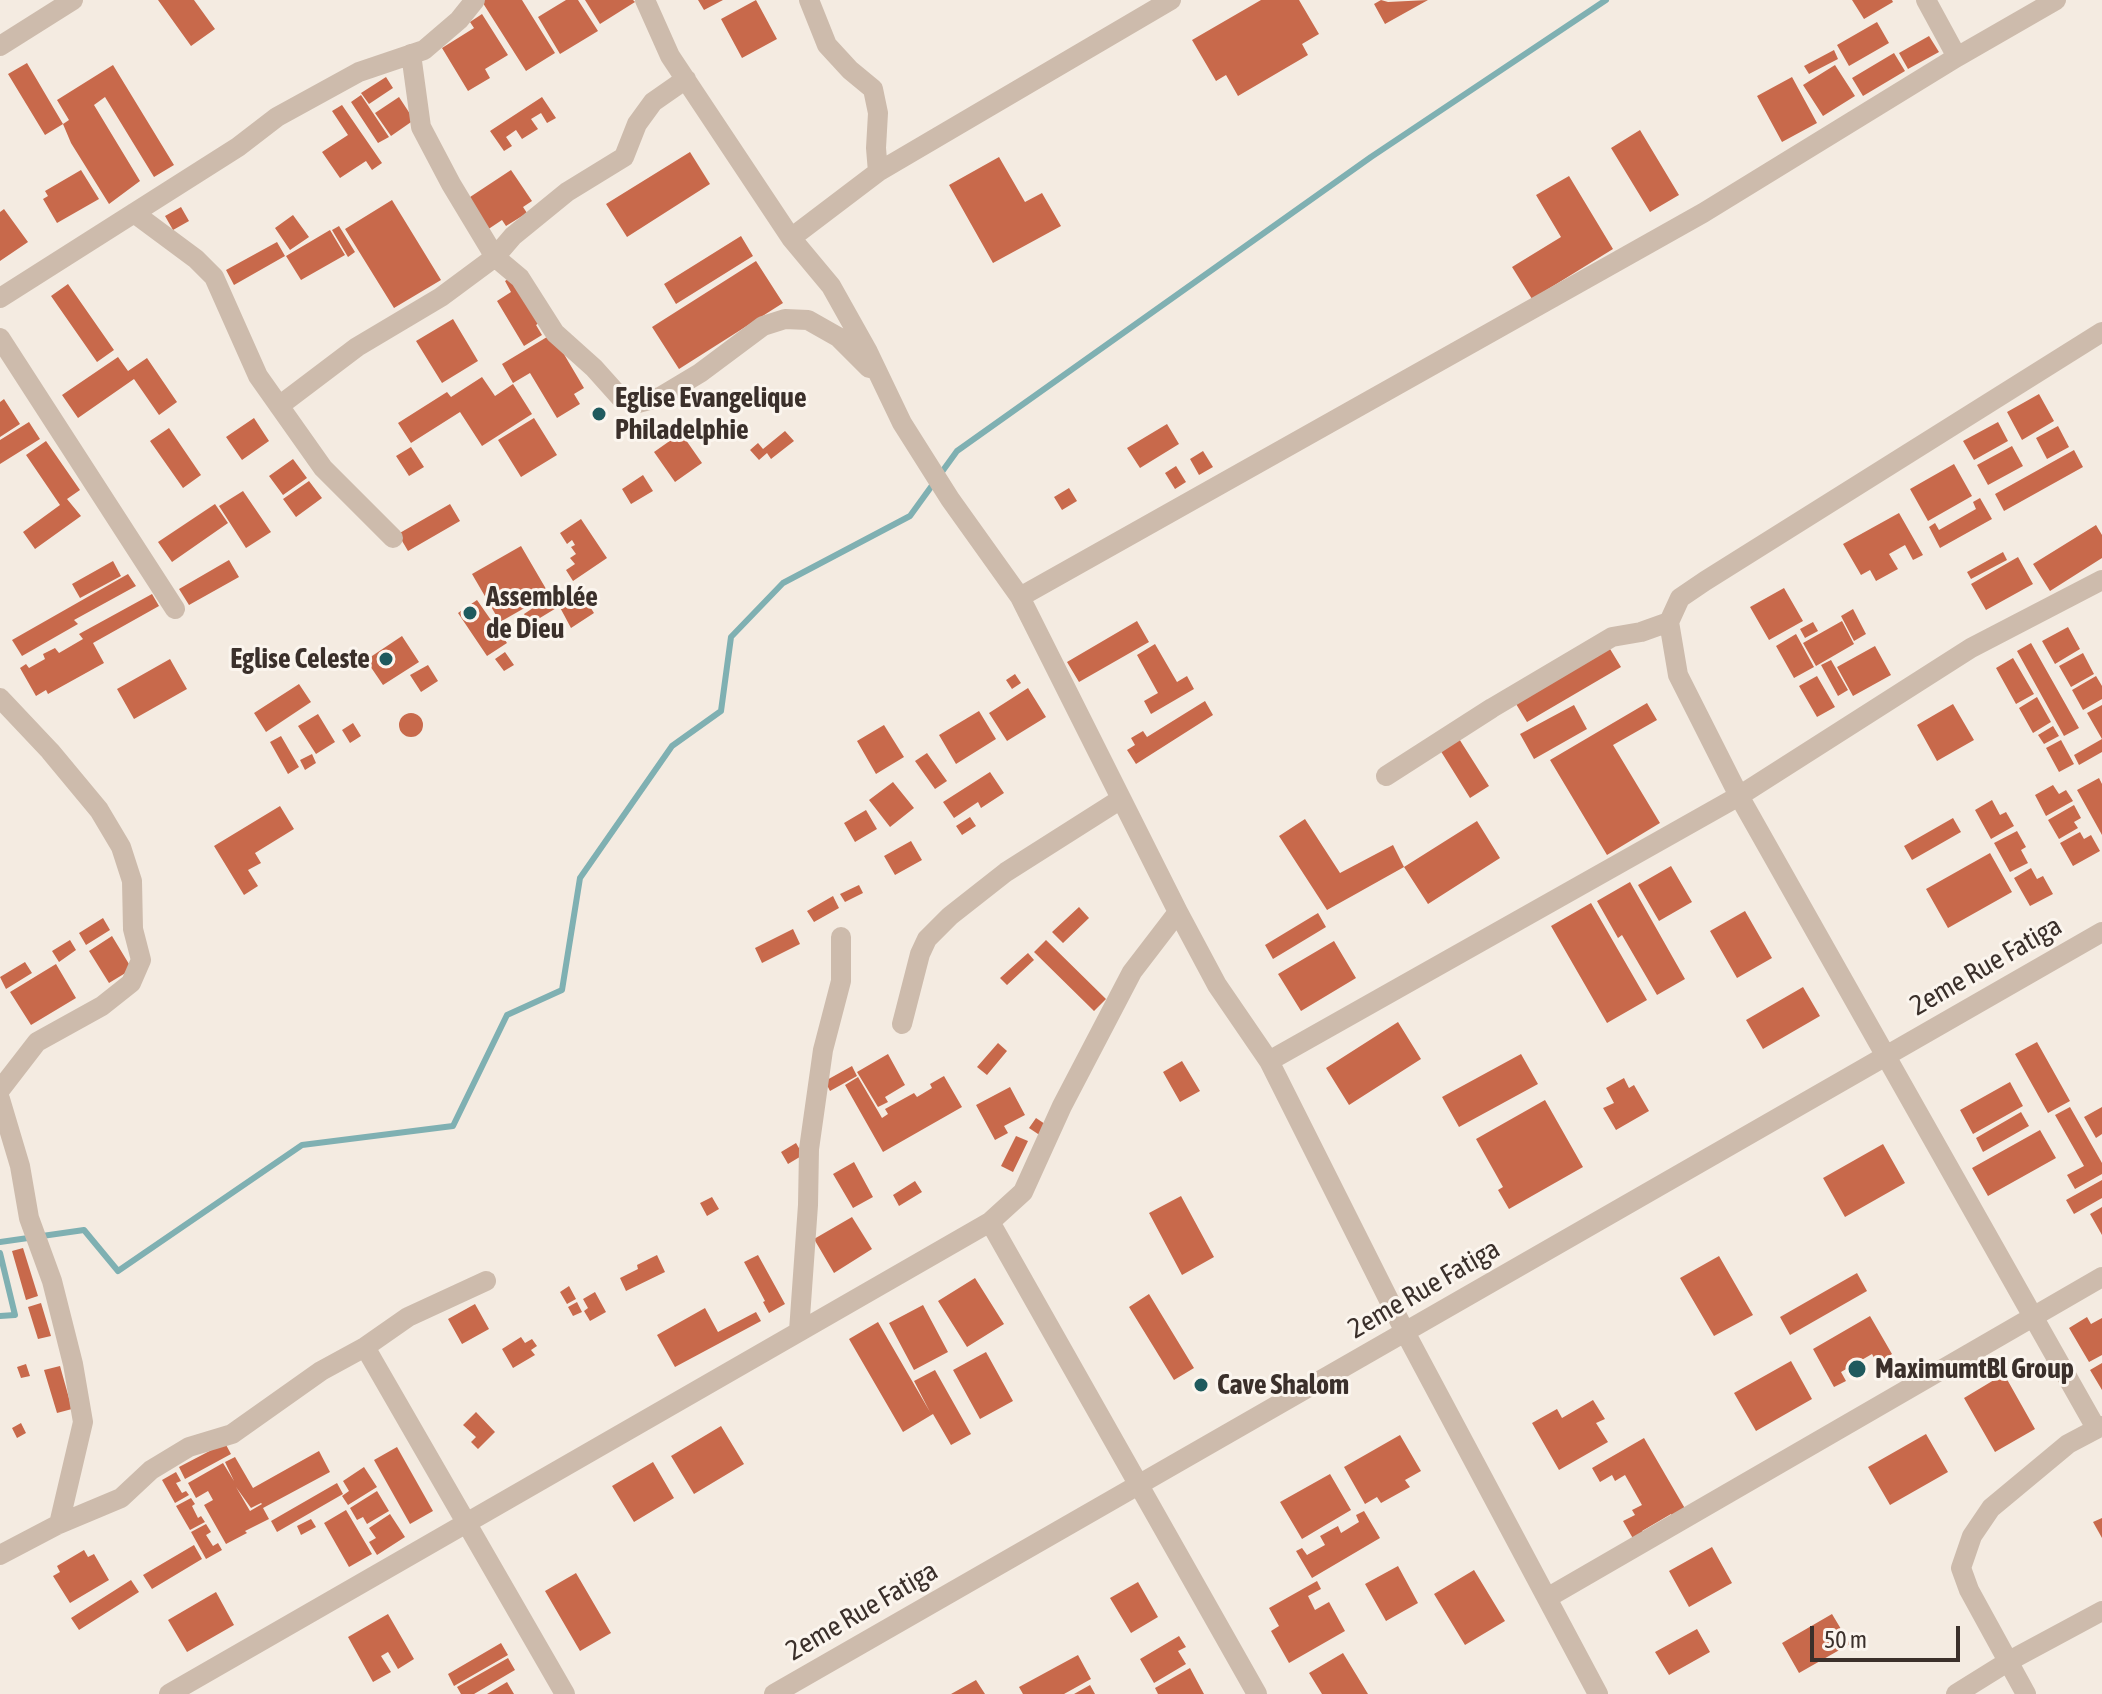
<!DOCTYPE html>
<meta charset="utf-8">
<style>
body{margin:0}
#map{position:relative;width:2102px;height:1694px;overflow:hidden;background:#f4ebe1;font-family:"Asap Condensed",sans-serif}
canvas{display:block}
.scale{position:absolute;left:1810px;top:1626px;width:150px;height:36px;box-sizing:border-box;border:4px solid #3b302b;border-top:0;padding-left:10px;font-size:24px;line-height:28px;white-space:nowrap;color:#3b302b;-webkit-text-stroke:6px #fbf5ee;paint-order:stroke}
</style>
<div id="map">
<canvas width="2102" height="1694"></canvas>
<div class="scale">50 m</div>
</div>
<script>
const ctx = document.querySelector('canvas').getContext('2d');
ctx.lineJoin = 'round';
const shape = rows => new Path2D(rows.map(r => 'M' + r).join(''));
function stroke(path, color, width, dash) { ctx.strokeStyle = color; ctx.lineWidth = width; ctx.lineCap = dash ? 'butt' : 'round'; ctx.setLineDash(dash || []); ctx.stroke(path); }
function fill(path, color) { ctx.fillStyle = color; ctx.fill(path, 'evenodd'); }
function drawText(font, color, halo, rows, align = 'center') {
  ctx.font = font + ' "Asap Condensed",sans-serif'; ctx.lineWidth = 6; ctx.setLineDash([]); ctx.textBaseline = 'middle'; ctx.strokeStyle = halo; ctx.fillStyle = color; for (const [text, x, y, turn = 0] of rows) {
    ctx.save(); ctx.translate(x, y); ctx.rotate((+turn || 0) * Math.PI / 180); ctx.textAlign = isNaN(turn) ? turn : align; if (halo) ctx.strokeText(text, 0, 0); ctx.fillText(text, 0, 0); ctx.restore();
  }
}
stroke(shape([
 [0,1242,84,1230,118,1271,302,1145,453,1126,507,1015,562,990,580,878,672,746,721,711,731,637,783,583,910,516,957,451,1371,157,1606,0],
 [0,1253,15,1315,0,1316]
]), '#7fb0b2', 6);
fill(shape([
 [158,0,194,0,215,29,191,46],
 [481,0,522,0,555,53,526,71],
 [566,0,578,0,598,31,560,54,538,17],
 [585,0,633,0,635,2,600,24],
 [698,0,723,0,704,10],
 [756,0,777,39,742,58,721,19],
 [1261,0,1299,0,1319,34,1302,44,1308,55,1238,96,1226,75,1216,81,1192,40],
 [1381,0,1388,2,1428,0,1385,24,1374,4],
 [1852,0,1892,0,1893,2,1864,19],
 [482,14,508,55,485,69,490,78,468,91,442,48,474,28,470,22],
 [1877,22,1889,43,1849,66,1837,45],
 [1929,36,1939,52,1908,69,1899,53],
 [1834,50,1838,59,1809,74,1804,66],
 [1894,53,1905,71,1863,96,1852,78],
 [27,63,63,124,69,120,57,100,113,65,174,165,154,177,105,97,94,105,140,181,109,204,71,143,63,124,45,135,8,74],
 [1835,65,1855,96,1823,116,1803,85],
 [386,77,393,88,369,104,361,93],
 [1792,77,1817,123,1782,142,1757,96],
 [361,95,389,137,378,143,351,102],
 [399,97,414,120,391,136,375,113],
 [542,97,556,118,547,123,541,113,531,119,538,129,522,139,516,130,506,137,512,146,504,151,490,131],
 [342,105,382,163,372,170,366,161,340,178,322,152,348,135,332,111],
 [1640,130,1679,195,1650,212,1611,148],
 [690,152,710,184,627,237,606,204],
 [999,157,1025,202,1042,193,1061,226,993,263,949,185],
 [81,170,99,199,57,223,43,199,48,196,45,191],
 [511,170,532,201,523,207,527,213,506,226,502,220,487,230,467,199],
 [1569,176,1613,249,1532,299,1512,267,1561,237,1536,195],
 [392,200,441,280,394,308,345,229],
 [181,207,189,221,173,230,165,216],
 [4,209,28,242,0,261,0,212],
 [293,215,309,237,290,250,275,228],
 [339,226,355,252,348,257,332,230],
 [330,230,345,255,301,280,286,256],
 [741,236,753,256,676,304,664,284],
 [277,242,285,256,234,285,226,270],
 [756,261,783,303,679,369,652,327],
 [515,275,543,320,536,325,542,335,524,346,497,301,511,292,505,281],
 [68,284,114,350,97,362,51,296],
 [453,319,478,361,442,383,416,341],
 [552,334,584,388,574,394,580,404,557,418,530,373,513,383,502,364],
 [118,357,128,371,147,358,177,402,159,415,134,379,78,418,62,395],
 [482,377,495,396,513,384,532,414,482,446,460,412,411,443,398,423,447,392,451,397],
 [2039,394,2054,421,2022,440,2007,412],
 [4,399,20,424,0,437,0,402],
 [254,418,269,441,242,460,226,437],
 [534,418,557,455,521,477,498,440],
 [29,422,40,439,0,464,0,440],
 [1998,422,2008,441,1974,460,1963,441],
 [1167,424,1179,444,1140,468,1127,448],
 [2058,426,2069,447,2047,459,2036,438],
 [169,428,201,475,183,488,150,441],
 [785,431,794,441,771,459,767,453,759,460,750,450,758,443,763,449],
 [681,433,702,463,675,482,654,452],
 [46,441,80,490,67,499,81,516,35,549,23,532,60,505,26,455],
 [2012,446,2023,466,1988,485,1977,465],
 [411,447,424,467,409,476,396,456],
 [2074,450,2083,467,2004,511,1995,494],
 [1203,451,1213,467,1199,475,1190,459],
 [293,459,307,478,283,495,269,476],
 [1954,464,1972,496,1928,521,1910,489],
 [1176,466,1186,482,1175,489,1165,473],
 [643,475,653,491,631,504,622,489],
 [309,481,322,498,296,517,283,499],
 [1069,488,1077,501,1062,510,1054,497],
 [243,491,271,532,246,548,219,506],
 [1980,498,1992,519,1940,548,1929,527,1935,523,1939,530,1976,509,1973,502],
 [215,504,228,523,172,562,158,542],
 [450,504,460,521,408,551,398,534],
 [1899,513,1923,555,1913,560,1905,545,1889,554,1898,569,1876,581,1870,570,1861,575,1843,544],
 [581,519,607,558,573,581,566,570,575,564,570,558,576,554,571,547,575,545,572,540,567,544,560,533],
 [2096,525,2102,535,2102,558,2050,591,2033,564],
 [521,546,549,594,500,622,472,574],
 [2003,552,2007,560,1971,579,1967,572],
 [2018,557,2033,584,1986,610,1971,584],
 [229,560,239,577,189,605,179,589],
 [113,561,121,576,80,598,72,584],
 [128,574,136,586,74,620,78,624,22,656,12,640],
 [578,588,594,613,571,628,556,600,563,597,570,608,577,603,571,593],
 [1784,588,1803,621,1769,640,1750,607],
 [152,594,159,606,93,643,104,663,48,694,46,690,36,696,20,668,26,664,29,668,45,659,43,654,55,648,59,653,83,639,79,634],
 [551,596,558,607,530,624,524,614],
 [477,600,507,643,487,656,458,613],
 [1853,609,1866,634,1854,641,1841,616],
 [1137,621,1149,642,1079,682,1067,662],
 [1842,621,1854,644,1816,666,1803,643],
 [1813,622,1818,631,1805,638,1800,629],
 [2068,627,2080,649,2055,664,2042,641],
 [1796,634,1814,667,1794,678,1776,646],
 [402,636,419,662,383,685,366,660],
 [2031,643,2079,728,2064,736,2017,651],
 [1155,644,1177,682,1187,676,1194,689,1151,714,1144,701,1158,693,1137,655],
 [1607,644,1621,667,1527,722,1513,699],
 [1875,646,1891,675,1853,696,1837,667],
 [505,652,514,665,504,671,495,659],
 [2083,653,2094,674,2071,687,2059,666],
 [2013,658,2034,694,2016,704,1996,668],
 [170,659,187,689,134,719,117,689],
 [1831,660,1848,690,1838,696,1821,665],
 [428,665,438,681,421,692,410,675],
 [1015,674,1021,683,1012,689,1006,680],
 [1817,676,1835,707,1817,717,1799,686],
 [2096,676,2102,686,2102,699,2083,710,2072,690],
 [299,684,311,702,266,732,254,713],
 [1028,688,1046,717,1007,741,989,713],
 [2037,697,2051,722,2033,733,2019,708],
 [1205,701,1213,715,1136,764,1127,750,1135,745,1131,738,1143,731,1147,737],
 [1647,703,1657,720,1613,745,1660,823,1607,855,1550,760],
 [1953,704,1974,740,1937,761,1917,725],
 [1574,705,1587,729,1534,759,1520,734],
 [2102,705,2102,739,2087,713],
 [979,711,996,739,956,764,939,735],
 '399 725a12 12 0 1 1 24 0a12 12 0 1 1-24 0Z',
 [318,714,335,742,316,754,298,726],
 [353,723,361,736,350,743,342,730],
 [884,725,904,757,876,774,857,741],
 [2053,726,2059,736,2044,744,2038,735],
 [1456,734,1489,786,1470,798,1437,745],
 [281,736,299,767,288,774,270,742],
 [2102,739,2102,752,2079,765,2074,755],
 [2061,740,2074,764,2059,772,2046,748],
 [927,753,947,781,935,789,915,761],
 [312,754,316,763,305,770,300,760],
 [990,772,1004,793,981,808,978,802,954,818,943,802],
 [2099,778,2102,784,2102,835,2077,790],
 [893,782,914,808,890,827,869,800],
 [2053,785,2059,794,2066,790,2073,801,2046,816,2035,795],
 [1992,800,2000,815,2006,812,2014,826,1991,839,1975,810],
 [2074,805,2081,818,2074,822,2078,828,2059,839,2048,820],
 [280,806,294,829,255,853,261,863,248,870,258,886,244,895,214,846],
 [866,810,877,829,855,842,844,823],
 [970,817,976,826,962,835,956,826],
 [1953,818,1961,832,1912,860,1904,846],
 [1305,819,1340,873,1393,845,1404,867,1327,910,1279,836],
 [1477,821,1500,858,1428,904,1404,867],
 [2017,831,2026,847,2021,850,2028,863,2010,872,1994,843],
 [2080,832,2084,839,2091,835,2100,851,2073,866,2060,843],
 [911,841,922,860,895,875,884,856],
 [1990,853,2012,892,1948,928,1926,889],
 [1671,866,1692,902,1659,921,1638,885],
 [2031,868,2037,879,2043,876,2053,894,2030,906,2014,878],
 [1630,882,1685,979,1657,995,1622,935,1618,938,1597,901],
 [859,885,863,893,845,902,840,894],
 [833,896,839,908,814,922,807,911],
 [1591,903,1647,1000,1607,1023,1551,926],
 [1079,907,1089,918,1063,943,1052,932],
 [1745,911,1772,958,1737,978,1710,931],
 [1318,913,1326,927,1273,959,1265,945],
 [103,918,110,930,86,945,79,933],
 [793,929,800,944,762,963,755,948],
 [112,936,132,969,109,983,89,951],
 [70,940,76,950,59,962,52,951],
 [1046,940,1106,999,1094,1011,1034,952],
 [1334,941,1356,978,1301,1011,1278,974],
 [1028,953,1034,960,1007,985,1000,978],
 [25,962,32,973,6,989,0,977],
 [56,964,76,998,31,1025,10,992],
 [1803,987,1820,1016,1763,1049,1746,1020],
 [1398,1022,1421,1059,1349,1105,1326,1068],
 [2037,1042,2070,1101,2048,1113,2015,1054],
 [998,1043,1007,1051,987,1075,977,1067],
 [888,1054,905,1085,885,1097,888,1102,878,1107,857,1072],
 [1521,1054,1538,1084,1459,1127,1442,1097],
 [1182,1061,1200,1091,1180,1102,1163,1072],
 [852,1066,857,1076,830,1091,825,1081],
 [944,1076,962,1107,883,1152,845,1085,858,1077,882,1118,888,1114,885,1109,914,1093,917,1097,932,1088,930,1084],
 [1624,1078,1629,1088,1634,1085,1649,1111,1616,1130,1603,1108,1614,1103,1606,1088],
 [2010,1082,2023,1106,1973,1134,1960,1110],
 [1010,1087,1025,1115,1004,1126,1008,1133,995,1140,976,1105],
 [1545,1100,1583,1167,1509,1209,1498,1190,1503,1187,1476,1139],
 [2070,1107,2102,1163,2102,1174,2075,1189,2067,1175,2084,1166,2055,1115],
 [2102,1107,2102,1134,2096,1138,2084,1117],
 [2021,1112,2029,1126,1983,1152,1976,1138],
 [1036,1118,1048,1126,1041,1136,1029,1128],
 [2040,1130,2056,1158,1988,1196,1972,1168],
 [1016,1136,1028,1141,1013,1172,1001,1166],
 [796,1143,803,1155,788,1164,781,1152],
 [1883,1144,1905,1183,1845,1217,1823,1178],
 [854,1162,873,1197,853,1208,833,1174],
 [2102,1180,2102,1198,2074,1214,2066,1200],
 [915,1181,922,1192,899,1206,893,1195],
 [1181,1196,1214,1257,1182,1275,1149,1213],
 [712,1197,719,1209,707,1216,700,1203],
 [2102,1207,2102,1235,2090,1214],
 [852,1217,872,1249,834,1273,814,1239],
 [23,1248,38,1296,26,1300,12,1251],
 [657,1255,665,1272,626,1291,620,1278,638,1269,637,1265],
 [758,1255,785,1304,769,1313,763,1302,765,1301,744,1262],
 [1719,1256,1753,1315,1714,1336,1680,1278],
 [1857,1273,1867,1291,1790,1335,1780,1317],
 [975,1278,1004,1324,967,1347,938,1301],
 [569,1286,576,1299,567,1304,560,1292],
 [595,1292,606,1312,590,1321,584,1311,588,1308,583,1299],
 [1149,1294,1194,1368,1174,1380,1129,1307],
 [577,1302,582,1312,573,1316,568,1307],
 [41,1303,51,1336,38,1339,28,1307],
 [475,1304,489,1329,462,1344,448,1319],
 [923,1305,948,1352,914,1370,889,1323],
 [705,1308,718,1332,756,1312,761,1321,675,1367,657,1335],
 [1870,1316,1892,1354,1877,1363,1872,1354,1841,1372,1846,1381,1834,1387,1813,1349],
 [2087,1317,2091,1324,2102,1318,2102,1355,2089,1362,2069,1328],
 [878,1322,930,1412,914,1381,935,1370,971,1434,951,1445,933,1414,903,1432,849,1339],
 [521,1337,525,1343,532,1339,537,1346,531,1350,535,1355,513,1368,502,1349],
 [986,1352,1013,1401,980,1419,953,1370],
 [1791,1361,1812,1399,1756,1431,1734,1393],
 [2102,1363,2102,1390,2090,1370],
 [26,1364,30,1376,21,1378,17,1367],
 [60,1366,72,1409,57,1413,44,1370],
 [2004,1374,2035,1429,1995,1452,1964,1398],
 [1593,1400,1605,1419,1596,1423,1608,1442,1559,1470,1532,1423,1557,1409,1562,1418],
 [476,1412,495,1432,478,1449,471,1442,476,1437,463,1425],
 [21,1423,26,1433,17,1438,12,1428],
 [721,1426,744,1464,694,1494,671,1456],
 [1926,1434,1948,1472,1890,1505,1868,1467],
 [1400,1435,1421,1471,1405,1480,1410,1487,1381,1503,1377,1497,1365,1504,1344,1467],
 [1644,1438,1687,1512,1674,1519,1671,1514,1642,1531,1645,1536,1635,1542,1623,1521,1635,1515,1632,1510,1642,1505,1625,1475,1615,1481,1612,1475,1600,1482,1592,1468],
 [225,1443,231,1454,185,1479,179,1467],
 [397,1447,433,1511,410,1524,374,1460],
 [319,1451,330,1472,263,1508,269,1519,245,1531,247,1533,226,1544,204,1505,213,1500,208,1491,196,1498,188,1483,223,1463,234,1481,225,1462,235,1457,253,1488],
 [236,1487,251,1508,261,1503,262,1504,250,1511],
 [653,1462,674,1498,634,1522,612,1486],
 [364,1467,377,1487,348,1505,342,1496,349,1491,343,1481],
 [176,1472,181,1481,176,1483,182,1493,186,1491,189,1495,175,1503,162,1480],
 [1330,1474,1351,1510,1302,1539,1280,1502],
 [337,1483,343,1494,277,1532,271,1521],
 [377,1491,389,1511,367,1524,363,1517,357,1520,350,1508],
 [191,1498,195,1504,192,1506,198,1518,201,1516,205,1522,190,1530,176,1506],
 [346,1510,372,1554,349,1567,324,1523],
 [1364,1511,1380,1538,1312,1578,1296,1551,1302,1548,1307,1555,1325,1545,1320,1536,1338,1526,1341,1533,1359,1522,1356,1515],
 [390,1514,405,1537,377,1555,369,1542,376,1538,369,1528],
 [2102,1518,2102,1538,2093,1522],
 [311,1519,316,1527,301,1535,297,1526],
 [206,1524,211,1532,206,1535,213,1546,218,1543,222,1550,206,1559,191,1532],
 [194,1545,202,1559,152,1589,143,1575],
 [1712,1547,1732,1583,1689,1607,1669,1571],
 [84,1550,88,1557,94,1554,109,1580,70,1603,53,1576,60,1572,57,1566],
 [1398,1566,1418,1603,1386,1621,1365,1584],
 [1474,1570,1505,1621,1465,1645,1434,1594],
 [576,1573,611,1633,580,1651,545,1591],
 [131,1580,139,1592,79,1630,71,1618],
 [1317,1581,1321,1589,1308,1596,1315,1610,1329,1602,1345,1631,1289,1663,1271,1631,1279,1626,1269,1608],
 [1138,1582,1158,1617,1131,1633,1110,1598],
 [216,1592,234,1625,187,1652,168,1620],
 [388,1614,414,1659,398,1669,388,1652,381,1656,391,1672,373,1682,348,1637],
 [1832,1614,1850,1644,1799,1673,1782,1643],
 [1697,1629,1710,1652,1669,1675,1655,1652],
 [1179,1636,1186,1647,1178,1651,1186,1664,1154,1683,1140,1659],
 [501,1643,508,1655,454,1686,448,1674],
 [1343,1653,1368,1694,1322,1694,1309,1673],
 [1078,1655,1091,1679,1064,1694,1023,1694,1019,1687],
 [508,1658,515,1670,474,1694,461,1694,457,1687],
 [1190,1668,1204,1694,1158,1694,1155,1688],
 [976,1680,985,1694,951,1694],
 [507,1682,514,1694,487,1694],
 [1090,1685,1095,1694,1074,1694]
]), '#c8694b');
stroke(shape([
 [645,0,670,56,791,238,831,286,868,352,902,423,950,499,1020,597,1178,912,1217,985,1269,1061,1405,1332,1598,1694],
 [809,0,827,45,850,70,873,89,878,113,876,148,878,172],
 [1926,0,1957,57],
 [0,46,73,0],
 [411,54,421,127,451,184,495,257,520,278,555,333,594,368,620,397,638,403,660,397,700,373,763,326,785,319,808,320,838,337,869,368],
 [134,213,196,259,214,277,258,376,323,468,393,538],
 [791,238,878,172,1171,0],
 [0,298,238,147,277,117,359,72,424,50,459,20,475,0],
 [0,338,175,609],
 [279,406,357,347,441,297,495,257,513,236,567,192,624,157,637,124,653,102,686,79],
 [1020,597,1703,213,1957,57,2056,0],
 [0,698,50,751,99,810,121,847,132,881,133,929,141,960,131,983,102,1006,37,1042,0,1090],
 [1386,776,1492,708,1612,637,1641,632,1669,622],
 [902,1024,920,954,927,939,950,916,1006,872,1121,799],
 [1269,1061,1739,796,1971,648,2102,580],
 [0,1099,20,1166,29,1218,52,1281,73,1364,83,1422,59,1524],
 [990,1222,1257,1694],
 [799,1331,808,1205,809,1149,823,1050,841,981,841,937],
 [365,1347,565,1694],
 [2096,1428,1739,796,1678,675,1669,622,1680,598,1705,581,2102,332],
 [0,1555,59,1524,121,1498,151,1470,189,1447,232,1434,321,1371,365,1347,408,1317,486,1281],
 [1547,1598,2102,1277],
 [169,1694,990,1222,1023,1192,1062,1106,1132,972,1178,912],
 [774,1694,2102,932],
 [1956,1694,2009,1661,2102,1611],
 [2026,1694,1969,1590,1961,1568,1972,1536,1991,1508,2068,1444,2102,1426]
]), '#cdbbac', 20);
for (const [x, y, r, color] of [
 [599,414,8,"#1f5a5e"],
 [470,613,8,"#1f5a5e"],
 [386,659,8,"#1f5a5e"],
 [1857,1369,10,"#1f5a5e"],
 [1201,1385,8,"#1f5a5e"]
]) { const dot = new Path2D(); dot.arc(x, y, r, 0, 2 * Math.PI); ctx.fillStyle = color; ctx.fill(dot); stroke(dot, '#fbf5ee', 3); }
drawText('bold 28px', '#3b302b', '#fbf5ee', [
 ["Eglise Evangelique",615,398],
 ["Philadelphie",615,430],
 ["Assemblée",486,597],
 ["de Dieu",486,629],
 ["Eglise Celeste",370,659,"right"],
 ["MaximumtBl Group",1875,1369],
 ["Cave Shalom",1217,1385]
], 'left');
drawText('28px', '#3b302b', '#fbf5ee', [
 ["2eme Rue Fatiga",1986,966,-30],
 ["2eme Rue Fatiga",1424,1289,-30],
 ["2eme Rue Fatiga",862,1611,-30]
]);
</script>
